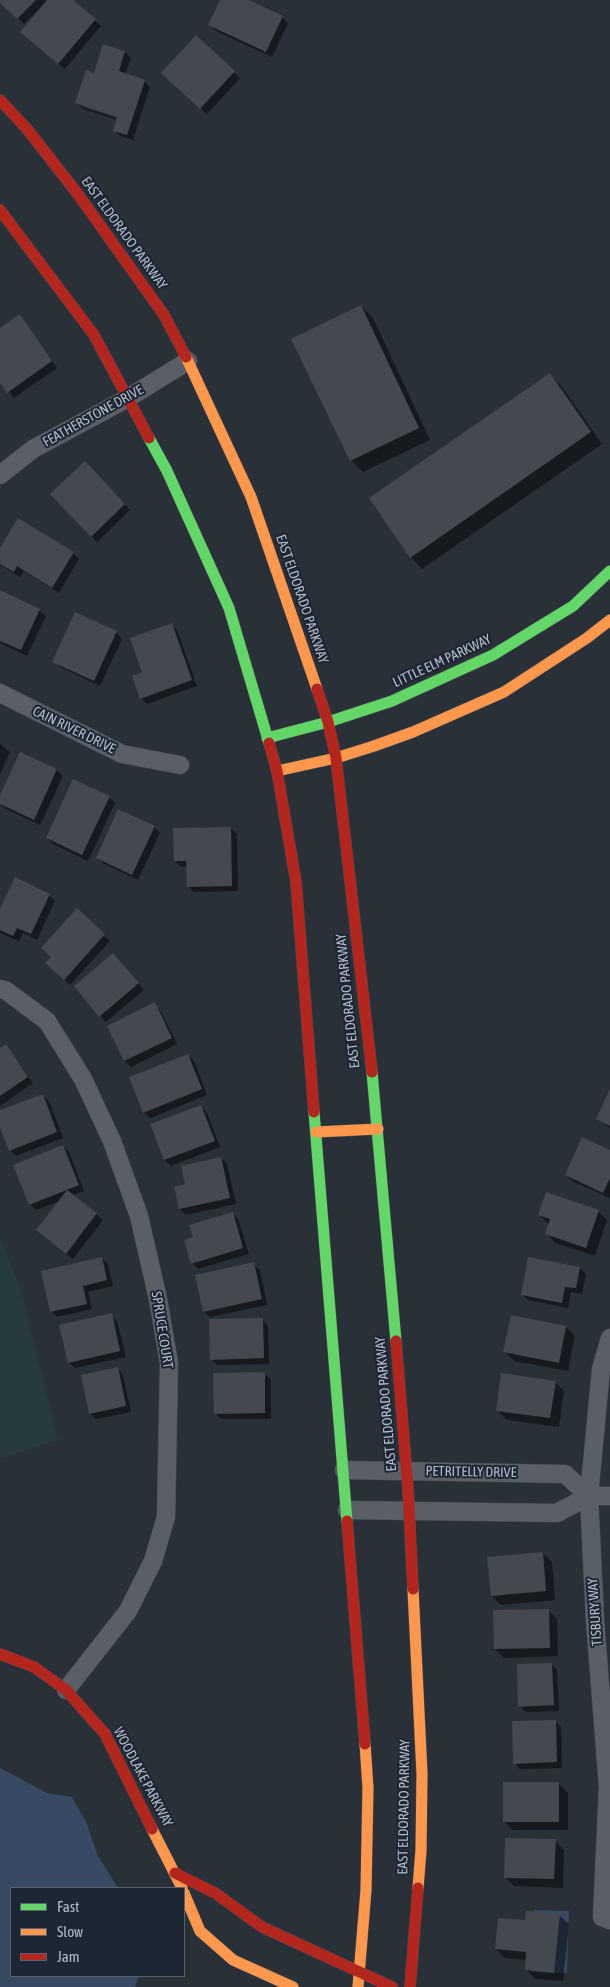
<!DOCTYPE html>
<style>
body{margin:0}
#map{position:relative;width:610px;height:1987px;overflow:hidden;background:#2a3038;font-family:"Asap Condensed",sans-serif}
canvas{display:block}
.legend{position:absolute;left:10px;top:1887px;width:175px;height:90px;box-sizing:border-box;background:#1d2633;border:1px solid #59626f;margin:0;padding:6px 9px;list-style:none;font-size:15px;color:#b4bcc9}
.legend li{display:flex;align-items:center;gap:10px;height:25px}
.legend b{width:25px;border:1px solid #59626f}
</style>
<div id="map">
<canvas width="610" height="1987"></canvas>
<ul class="legend">
<li><b style="height:6px;background:#63d668"></b>Fast</li>
<li><b style="height:6px;background:#ff974d"></b>Slow</li>
<li><b style="height:6px;background:#b3261e"></b>Jam</li>
</ul>
</div>
<script>
const ctx = document.querySelector('canvas').getContext('2d');
ctx.lineJoin = 'round';
function fill(path, color) { ctx.fillStyle = color; ctx.fill(path, 'evenodd'); }
const shape = rows => new Path2D(rows.map(r => 'M' + r).join(''));
function stroke(path, color, width, dash) { ctx.strokeStyle = color; ctx.lineWidth = width; ctx.lineCap = dash ? 'butt' : 'round'; ctx.setLineDash(dash || []); ctx.stroke(path); }
function drawText(font, color, halo, rows, align = 'center') {
  ctx.font = font + ' "Asap Condensed",sans-serif'; ctx.lineWidth = 4; ctx.setLineDash([]); ctx.textBaseline = 'middle'; ctx.strokeStyle = halo; ctx.fillStyle = color; for (const [text, x, y, turn = 0] of rows) {
    ctx.save(); ctx.translate(x, y); ctx.rotate((+turn || 0) * Math.PI / 180); ctx.textAlign = isNaN(turn) ? turn : align; if (halo) ctx.strokeText(text, 0, 0); ctx.fillText(text, 0, 0); ctx.restore();
  }
}
fill(shape([
 [0,1237,20,1287,58,1440,0,1459]
]), '#273a3e');
fill(shape([
 [0,1768,47,1793,72,1797,87,1824,97,1854,118,1888,11,1888,11,1976,139,1976,135,1987,0,1987],
 [534,1910,569,1911,567,1973,531,1972]
]), '#384963');
fill(shape([
 [0,0,71,0,101,26,65,69,28,38,38,13,37,11,24,24],
 [221,0,246,0,282,17,288,23,272,57,216,31,209,25],
 [196,37,240,78,207,114,169,79],
 [125,52,131,58,125,75,144,81,150,87,133,140,120,136,114,130,117,120,83,109,77,103,95,74],
 [82,104,124,117,123,120,82,107],
 [361,306,373,318,430,440,363,472,351,460],
 [20,316,57,368,14,398,0,380,0,329],
 [550,374,561,386,602,444,422,569,411,557],
 [85,463,130,510,97,542,52,494],
 [0,550,73,553,79,559,59,593,24,571,20,577,0,565],
 [0,592,39,610,46,616,27,656,0,643],
 [171,624,177,630,197,686,147,704,141,698,144,673],
 [116,632,122,639,100,686,60,667,54,661],
 [0,744,10,752,0,774],
 [21,754,57,770,63,776,40,825,4,808,0,804,0,798],
 [109,797,115,803,88,861,53,844,47,838],
 [154,827,160,833,138,880,103,863,97,857],
 [231,828,237,834,238,891,194,892,188,886,188,867,181,867,175,861],
 [49,895,55,901,37,940,23,933,19,941,0,933,0,912],
 [77,910,110,941,70,985,53,969,53,957],
 [119,960,144,990,106,1022,100,1016],
 [154,1004,160,1010,177,1044,131,1067,125,1061,109,1026],
 [6,1046,33,1083,0,1106,0,1050],
 [188,1055,194,1061,207,1095,150,1118,144,1112],
 [610,1092,610,1128,597,1119],
 [43,1095,49,1101,63,1138,16,1156,10,1150,0,1123,0,1111],
 [201,1107,207,1113,220,1147,171,1166,165,1160],
 [63,1146,69,1152,84,1191,73,1195,103,1220,73,1259,43,1236,60,1201,36,1210,30,1204],
 [610,1151,610,1198,572,1181,566,1175],
 [221,1158,227,1164,236,1204,186,1215,180,1209],
 [598,1211,607,1220,595,1256,555,1243,546,1233,549,1224,539,1215],
 [232,1213,238,1219,249,1254,198,1269,192,1263,195,1238],
 [102,1258,108,1264,113,1286,88,1292,92,1309,57,1317,51,1311],
 [529,1259,580,1268,586,1274,582,1294,571,1292,568,1308,528,1300,522,1294],
 [253,1264,260,1270,267,1305,210,1317,204,1311],
 [111,1315,117,1321,126,1357,75,1368,69,1362],
 [262,1319,268,1326,269,1364,217,1365,211,1359],
 [566,1327,575,1336,568,1371,514,1361,505,1352],
 [117,1368,123,1375,131,1412,96,1419,90,1413],
 [264,1373,271,1380,271,1419,221,1419,215,1413],
 [555,1382,564,1391,559,1427,507,1420,498,1411],
 [543,1553,552,1562,555,1600,501,1605,492,1596],
 [548,1610,557,1619,558,1656,504,1658,495,1649],
 [551,1664,557,1670,559,1711,526,1712,520,1706],
 [555,1721,561,1727,562,1768,520,1769,514,1763],
 [559,1784,568,1793,568,1830,513,1830,504,1821],
 [555,1841,564,1850,563,1888,514,1886,505,1877],
 [559,1915,569,1924,563,1981,535,1979,526,1969,527,1960,505,1958,496,1949,526,1922]
]), '#0007');
fill(shape([
 [0,0,36,0,17,19,0,3],
 [47,0,73,0,96,19,58,64,20,32],
 [220,0,249,0,283,16,266,52,208,25],
 [196,35,235,71,200,109,161,73],
 [103,44,125,51,119,71,145,80,127,135,113,131,117,117,75,103,86,70,94,73],
 [361,305,419,428,350,461,291,339],
 [20,314,52,361,7,393,0,383,0,328],
 [550,373,591,432,410,558,369,498],
 [85,461,125,504,91,537,50,494],
 [18,518,74,552,52,588,17,566,14,572,0,564,0,548],
 [0,590,40,609,21,650,0,641],
 [75,612,117,631,94,681,52,662],
 [172,623,192,680,140,699,132,676,142,672,130,638],
 [20,752,57,769,34,820,0,804,0,795],
 [73,779,110,796,82,855,46,838],
 [118,809,155,826,132,875,96,858],
 [231,827,232,886,187,887,186,861,174,861,173,828],
 [15,877,50,894,31,934,17,928,13,936,0,930,0,909],
 [77,908,105,934,64,980,45,963,51,957,41,948],
 [113,953,139,983,99,1017,74,986],
 [155,1002,172,1038,124,1061,107,1026],
 [6,1044,28,1077,0,1096,0,1048],
 [188,1054,202,1089,143,1113,129,1077],
 [610,1089,610,1126,596,1119],
 [43,1094,57,1132,9,1151,0,1127,0,1110],
 [201,1105,215,1141,164,1160,150,1124],
 [582,1137,610,1150,610,1178,603,1193,565,1175],
 [63,1145,79,1185,29,1205,13,1165],
 [221,1157,230,1198,179,1209,174,1187,185,1184,181,1166],
 [67,1190,97,1213,66,1254,36,1230],
 [546,1192,599,1210,586,1248,545,1234,550,1219,538,1215],
 [233,1212,243,1248,191,1264,184,1240,193,1237,189,1225],
 [102,1257,107,1280,83,1286,87,1304,50,1312,41,1271],
 [528,1257,580,1267,576,1288,565,1287,562,1303,521,1295],
 [254,1262,262,1299,203,1312,195,1275],
 [112,1313,120,1351,68,1363,59,1325],
 [511,1315,566,1326,559,1363,503,1352],
 [263,1318,264,1358,210,1360,209,1319],
 [118,1367,126,1406,89,1414,81,1375],
 [265,1372,265,1413,214,1414,213,1373],
 [501,1373,556,1381,550,1418,496,1411],
 [543,1552,546,1591,491,1596,487,1557],
 [549,1609,550,1648,494,1649,493,1610],
 [552,1663,554,1705,518,1707,517,1664],
 [556,1720,557,1762,513,1764,512,1721],
 [503,1782,559,1782,559,1822,503,1822],
 [505,1838,556,1839,554,1879,504,1878],
 [526,1911,560,1914,554,1973,525,1970,526,1952,495,1949,498,1918,525,1920]
]), '#444950');
const street = shape([
 [0,475,33,449,128,398,188,361],
 [0,693,122,754,180,765],
 [0,989,5,990,47,1021,83,1079,112,1141,139,1216,158,1299,169,1363,166,1517,153,1561,128,1611,66,1690],
 [610,1338,601,1369,589,1496,595,1620,608,1787,602,1917,610,1920],
 [344,1470,565,1474,589,1496],
 [347,1510,557,1513,589,1496,610,1496]
]);
const fast = shape([
 [149,438,167,471,229,608,269,743],
 [267,738,328,722,392,701,493,655,573,606,610,571],
 [372,1072,396,1341],
 [314,1112,347,1521]
]);
const slow = shape([
 [186,357,251,497,317,689],
 [277,771,336,758,374,746,413,732,504,692,587,638,610,620],
 [316,1132,378,1129],
 [413,1589,422,1774,421,1850,418,1888],
 [152,1829,182,1888],
 [184,1893,200,1931,233,1960,293,1987],
 [358,1987,366,1890,368,1788,365,1744]
]);
const jam = shape([
 [0,100,27,129,77,193,164,315,186,357],
 [0,210,94,335,149,438],
 [317,689,328,722,336,758,372,1072],
 [269,743,277,771,296,882,314,1112],
 [396,1341,408,1489,413,1589],
 [347,1521,365,1744],
 [0,1654,34,1667,66,1690,105,1734,152,1829],
 [175,1873,215,1893,262,1927,392,1987],
 [410,1987,418,1888]
]);
stroke(street, '#484c53', 19);
stroke(fast, '#484c53', 12);
stroke(slow, '#484c53', 12);
stroke(jam, '#484c53', 12);
stroke(street, '#5a5e66', 18);
stroke(fast, '#63d668', 11);
stroke(slow, '#ff974d', 11);
stroke(jam, '#b3261e', 11);
drawText('14px', '#b4bcc9', '#1d2633', [
 ["EAST ELDORADO PARKWAY",124,233,54],
 ["FEATHERSTONE DRIVE",93,416,-29],
 ["EAST ELDORADO PARKWAY",302,599,71],
 ["LITTLE ELM PARKWAY",442,661,-25],
 ["CAIN RIVER DRIVE",74,730,26],
 ["EAST ELDORADO PARKWAY",348,1001,-96],
 ["SPRUCE COURT",162,1330,81],
 ["EAST ELDORADO PARKWAY",386,1404,-95],
 ["PETRITELLY DRIVE",471,1472,1],
 ["TISBURY WAY",595,1612,-94],
 ["WOODLAKE PARKWAY",143,1777,62],
 ["EAST ELDORADO PARKWAY",404,1807,-89]
]);
</script>
